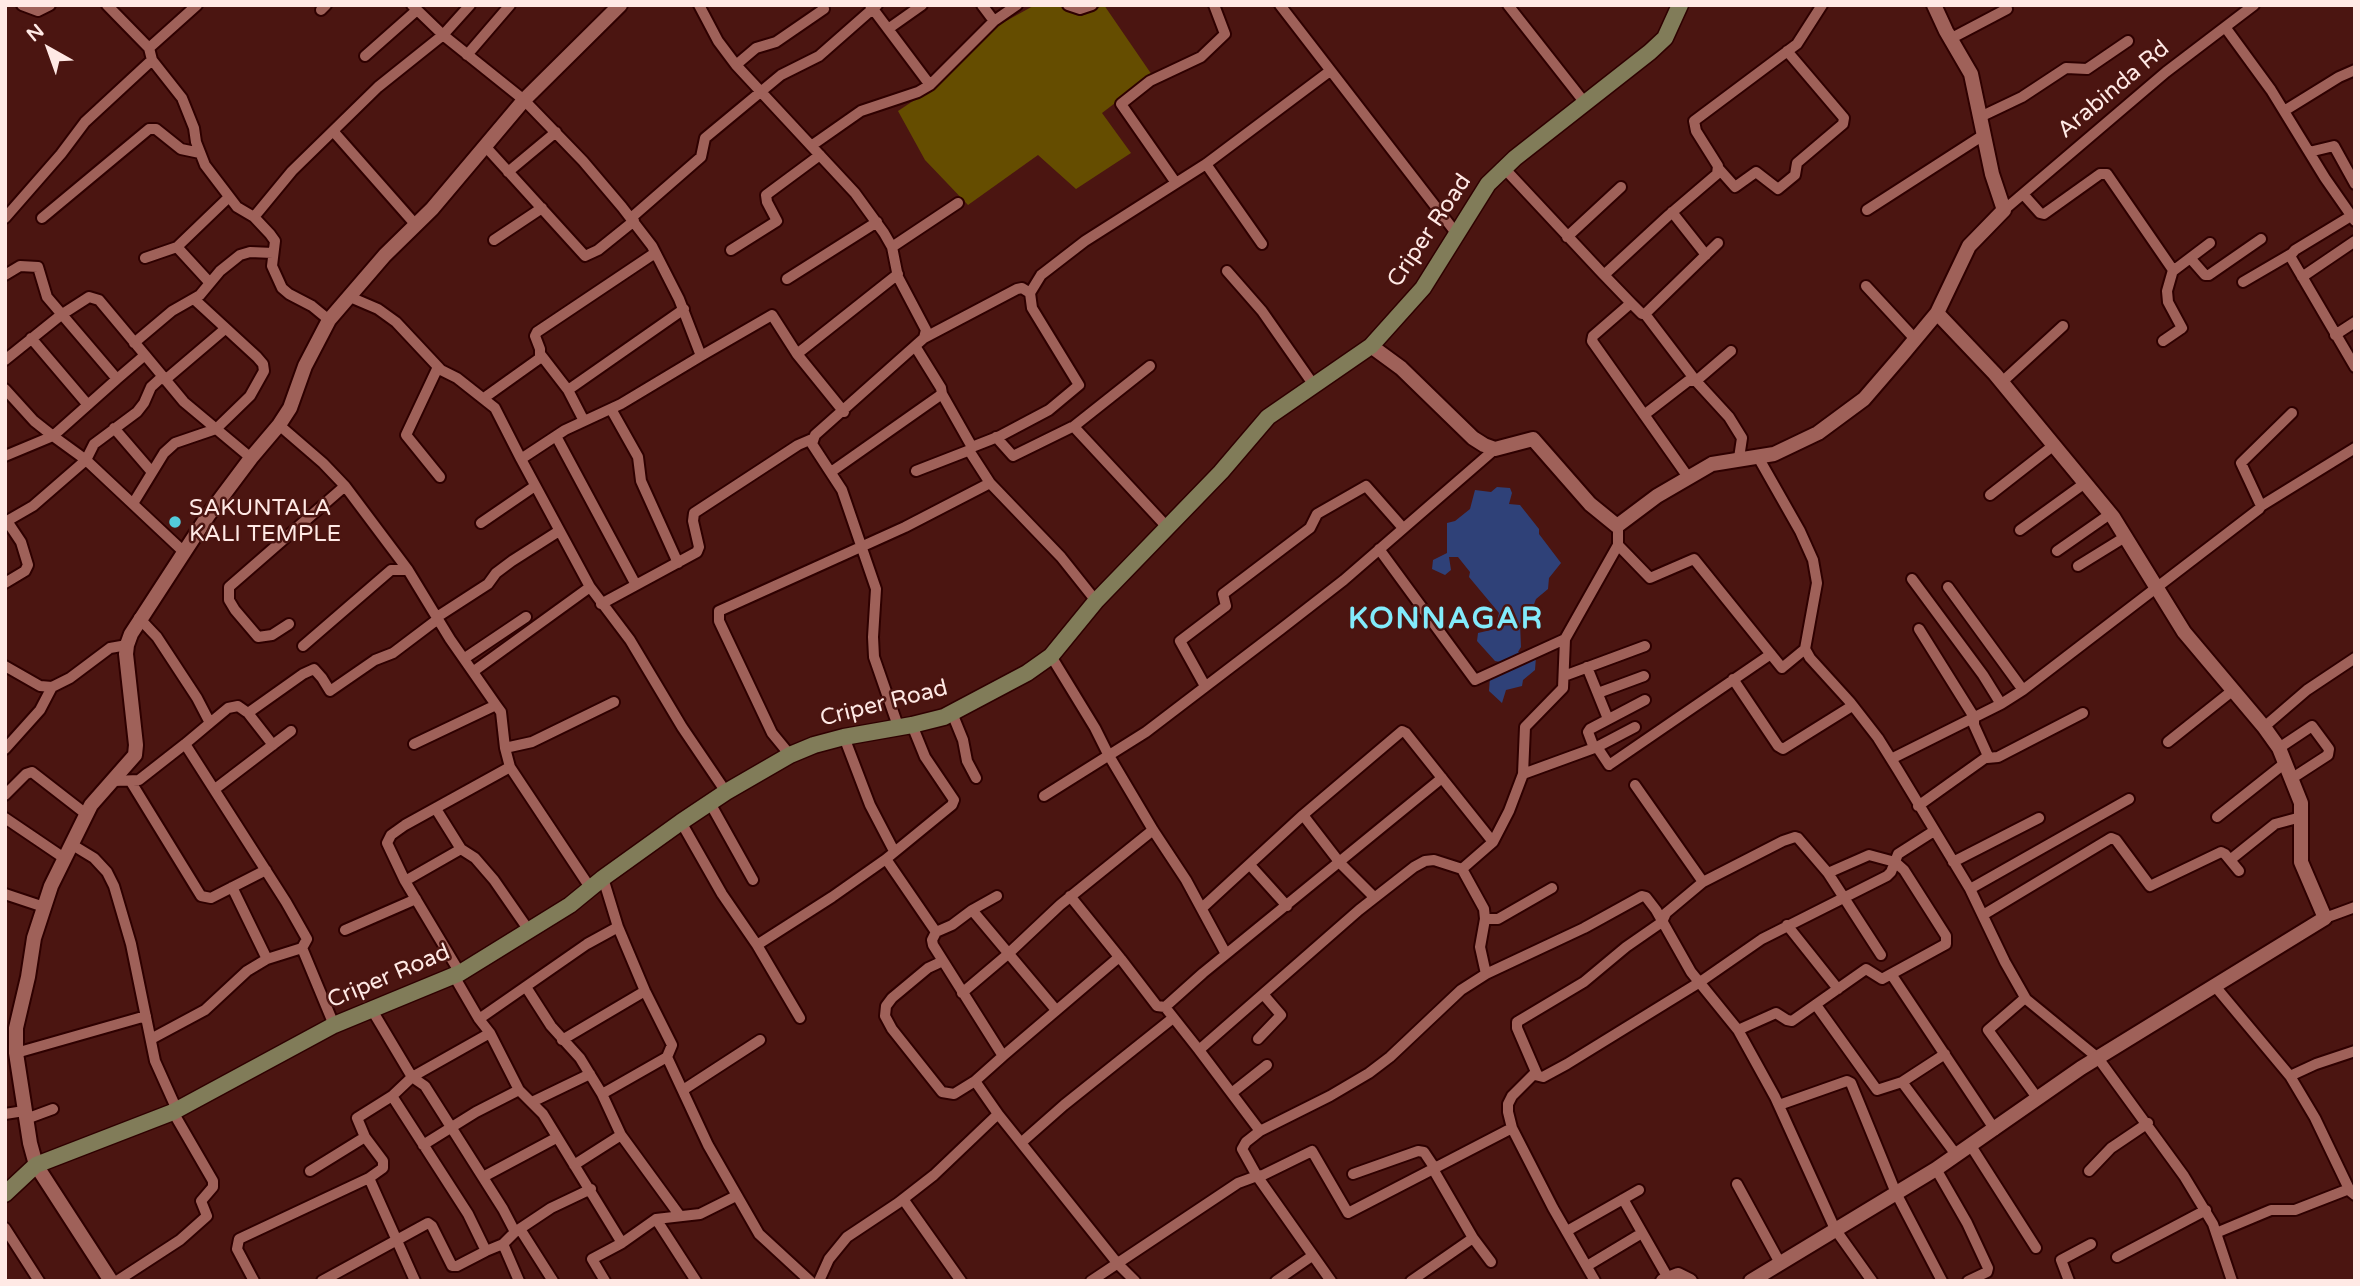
<!DOCTYPE html>
<style>
body{margin:0}
#map{position:relative;width:2360px;height:1286px;overflow:hidden;background:#4b1511;font-family:"Varela Round",sans-serif}
canvas{display:block}
.frame{position:absolute;inset:0;border:7px solid #ffe9e5;pointer-events:none}
.north{position:absolute;left:14px;top:14px;width:70px;height:70px;-webkit-text-stroke:5px #4b1511;paint-order:stroke;rotate:320deg;font-size:19px;font-weight:700;line-height:28px;text-align:center;color:#ffe9e5}
.north::after{content:'';display:block;margin:auto;width:24px;height:32px;background:#ffe9e5;clip-path:polygon(50% 0,100% 100%,50% 72%,0 100%)}
</style>
<div id="map">
<canvas width="2360" height="1286"></canvas>
<div class="frame"></div>
<div class="north">N</div>
</div>
<script>
const ctx = document.querySelector('canvas').getContext('2d');
ctx.lineJoin = 'round';
function fill(path, color) { ctx.fillStyle = color; ctx.fill(path, 'evenodd'); }
const shape = rows => new Path2D(rows.map(r => 'M' + r).join(''));
function stroke(path, color, width, dash) { ctx.strokeStyle = color; ctx.lineWidth = width; ctx.lineCap = dash ? 'butt' : 'round'; ctx.setLineDash(dash || []); ctx.stroke(path); }
function drawText(font, color, halo, rows, align = 'center') {
  ctx.font = font + ' "Varela Round",sans-serif'; ctx.lineWidth = 5; ctx.setLineDash([]); ctx.textBaseline = 'middle'; ctx.strokeStyle = halo; ctx.fillStyle = color; for (const [text, x, y, turn = 0] of rows) {
    ctx.save(); ctx.translate(x, y); ctx.rotate((+turn || 0) * Math.PI / 180); ctx.textAlign = isNaN(turn) ? turn : align; if (halo) ctx.strokeText(text, 0, 0); ctx.fillText(text, 0, 0); ctx.restore();
  }
}
fill(shape([
 [1035,5,1060,5,1081,16,1104,5,1152,75,1102,113,1131,153,1076,189,1038,155,968,205,925,160,898,111,943,81,986,32]
]), '#654d00');
fill(shape([
 [1497,487,1510,488,1512,493,1509,504,1520,505,1539,529,1539,534,1561,563,1549,578,1548,589,1536,599,1528,620,1520,623,1521,647,1518,652,1536,657,1535,670,1523,680,1522,686,1506,690,1502,703,1489,691,1490,677,1505,663,1495,661,1477,641,1478,633,1495,629,1499,613,1469,577,1470,572,1458,557,1449,557,1451,570,1445,575,1432,569,1433,560,1447,553,1447,523,1455,521,1470,509,1475,490,1491,492]
]), '#2f4178');
const minor = shape([
 [22,5,38,11,50,5],
 [107,5,149,48,152,60,182,98,194,128,196,142,205,165,237,207,254,217,270,234,275,241,272,266,282,288,289,294,312,306,329,320],
 [412,5,443,35,524,100,583,161,622,207,652,246,679,299,701,356,772,315,797,354,844,412],
 [699,5,718,41,736,65,855,193,884,233,892,247,898,277,926,330,924,338,815,435,812,444,842,490,876,589,873,637,874,657,898,726],
 [870,5,930,85],
 [982,5,994,21],
 [1068,5,1080,9,1092,5],
 [1280,5,1456,233],
 [1508,5,1585,103],
 [321,10,326,5],
 [2225,27,2271,90,2325,178,2355,221],
 [888,29,922,5],
 [1950,39,2007,9],
 [149,48,197,5],
 [467,55,510,5],
 [365,56,417,10],
 [736,65,756,48,776,42,824,9],
 [2284,111,2339,77,2355,70],
 [1980,117,2022,97,2066,68,2087,69,2128,41],
 [333,131,415,224],
 [485,146,585,256,598,250,634,221],
 [811,146,861,111,918,92,930,85,994,21,1017,5],
 [2309,152,2334,146,2355,184],
 [1206,164,1262,244],
 [1504,168,1604,275],
 [1719,169,1735,187,1756,172,1778,189,1795,175,1797,163,1843,124,1844,118,1787,51],
 [508,172,556,132],
 [1176,183,1121,104,1150,81,1201,57,1225,34,1214,5],
 [2023,194,2040,213,2044,214,2100,174,2107,174,2173,270,2167,291,2168,302,2182,328,2163,341],
 [1867,210,1985,134],
 [2004,210,2166,72,2254,5],
 [1672,212,1706,255],
 [2351,216,2295,250,2290,256,2355,367],
 [254,217,292,171,378,87,443,35,470,5],
 [5,218,61,154,85,122,152,60],
 [42,218,149,129,156,129,181,149,200,153],
 [631,218,701,157,705,138,781,75,819,56,877,5],
 [1567,237,1621,187],
 [494,240,542,208],
 [177,247,210,283],
 [892,247,958,203],
 [731,250,777,221,767,202,766,195,820,155],
 [145,258,177,247,229,197],
 [2191,259,2205,275,2209,275,2261,239],
 [1227,271,1262,311,1313,384],
 [2173,271,2210,243],
 [5,275,20,266,38,267,47,297,117,379,145,355,184,402,251,458],
 [2302,277,2355,241],
 [787,279,877,222],
 [2243,282,2291,254],
 [1866,286,1915,339],
 [350,297,378,309,396,322,441,370,457,378,495,408,521,459],
 [1631,303,1642,314,1645,314,1718,243],
 [1645,314,1696,381,1729,417,1742,438,1739,458],
 [2335,335,2355,322],
 [31,338,88,405],
 [924,338,1017,289,1022,288,1030,293],
 [134,343,172,311,200,295,220,271,240,255,250,252,273,253],
 [797,354,898,274],
 [541,355,568,390,584,421],
 [701,356,621,404,565,430,521,459,590,587,630,640,682,727,726,792],
 [5,360,61,315,89,297,99,300,145,355],
 [438,367,406,435,440,477],
 [165,380,225,329],
 [2002,382,2063,326],
 [5,389,34,421,53,436,117,379],
 [568,390,684,309],
 [942,394,972,447],
 [484,398,540,358,540,349,535,336,537,332,655,253],
 [611,409,638,457,641,481,678,563],
 [1644,415,1688,381,1696,381,1731,351],
 [279,425,323,463,345,486,408,570,450,639,496,705,501,712,505,748,510,767,591,889],
 [1073,427,1150,366],
 [114,428,151,471],
 [556,436,636,585],
 [996,437,1013,456,1072,427,1075,428,1167,527],
 [5,456,53,436,86,460,185,553],
 [1758,457,1800,531,1813,560,1817,583,1805,649,1810,658,1850,702,1878,738,1898,770,1970,889,2005,962,2026,999,2098,1058,2184,1176,2213,1224,2232,1281],
 [916,471,970,450],
 [831,472,942,394,941,388,915,346],
 [1688,477,1592,341,1593,336,1631,303,1604,275,1669,215,1717,174,1718,166,1696,131,1694,121,1797,44,1822,5],
 [1990,495,2054,445],
 [134,502,164,453,175,443,216,429,250,396,264,371,263,364,257,357,194,299],
 [2261,506,2355,448],
 [481,523,535,486],
 [2020,530,2085,483],
 [1618,545,1650,578,1694,559,1782,668,1805,649],
 [1379,549,1475,680,1565,639],
 [2057,551,2110,514],
 [2078,566,2125,537],
 [5,583,25,571,28,565,21,542,7,521,33,506,86,460,94,444,137,412,144,403,151,387,162,377],
 [1948,587,2023,690,2001,704],
 [1096,601,1061,557,990,483,970,452,972,447,1000,436,1049,410,1079,385,1032,308,1030,293,1041,275,1085,241,1206,164,1330,71],
 [601,604,697,552,699,547,693,521,694,513,798,445,812,439],
 [437,617,488,584,496,573,512,561,559,531],
 [139,618,157,637,197,698,210,723,185,744],
 [289,624,272,635,258,637,235,610,229,600,229,587,345,486],
 [303,646,391,570,408,570],
 [1051,656,1095,728,1108,754,1153,830,1186,880,1226,954],
 [465,658,526,617],
 [5,666,40,686,52,687,70,678,110,648,127,645],
 [1587,667,1608,719],
 [474,671,590,587],
 [1564,676,1645,646],
 [1733,679,1778,746,1783,749,1852,706],
 [1205,686,1180,641,1226,606,1223,594,1310,528,1317,514,1366,486,1403,528],
 [2023,690,2259,509,2261,506,2241,463,2292,413],
 [1598,693,1644,676],
 [248,713,303,674,314,669,322,678,330,691,375,660,393,653,438,619],
 [952,713,963,740,967,761,976,778],
 [210,723,228,708,238,706,248,713,273,745],
 [912,725,925,757,954,800,952,805,886,859,936,932,932,940,933,945,1003,1056,975,1081,998,1114,1118,1264,1135,1281],
 [2264,727,2307,690,2355,658],
 [844,737,870,805,894,851],
 [2168,742,2232,691],
 [414,744,496,705],
 [1597,747,1609,765,1771,654],
 [505,748,532,742,614,702],
 [1594,748,1588,732,1590,729,1645,700],
 [2279,748,2312,726,2329,749,2328,755,2291,779],
 [5,749,40,710,52,687],
 [790,755,772,733,719,621,719,611,905,527,990,483],
 [1987,758,1998,757,2083,713],
 [1891,759,2001,704,1983,675,1912,579],
 [1523,774,1525,727,1563,688,1565,639,1618,545,1618,526],
 [114,781,139,780,185,744,286,902,307,939,302,948,267,959,247,971,205,1010,151,1039],
 [131,782,201,896,211,898,266,870],
 [1635,785,1703,882],
 [215,789,291,731],
 [5,795,26,774,32,772,86,814],
 [1044,796,1146,732,1281,629,1344,580,1495,449],
 [710,803,753,880],
 [1918,806,1988,756,1974,725,1974,717,1919,629],
 [436,809,461,849],
 [1303,815,1402,731,1406,733,1493,842],
 [2217,817,2285,763],
 [5,818,64,858],
 [681,822,722,894,757,945,800,1018],
 [71,844,94,858,107,872,114,886,131,944,155,1061,177,1110],
 [1434,860,1462,869,1484,909,1485,919,1480,947,1486,974,1461,990,1390,1057,1369,1073,1330,1096,1260,1131,1199,1050,1359,910,1414,867,1425,861,1434,860],
 [2230,860,2275,824,2301,817],
 [1953,862,2039,818],
 [1250,865,1287,906],
 [1462,869,1493,842,1509,811,1523,774,1597,747,1635,727],
 [1828,873,1881,955],
 [603,878,618,927,645,991,672,1045,667,1057,708,1145,759,1234,810,1281],
 [405,881,387,843,391,835,405,825,510,767],
 [232,887,267,959],
 [1970,889,2129,799],
 [5,894,44,907],
 [1070,896,1120,958],
 [1202,908,1303,815,1340,863,1374,897],
 [972,910,1056,1010],
 [1983,915,2111,838,2116,840,2150,886,2221,852,2225,854,2239,871],
 [2325,918,2355,907],
 [1485,919,1498,919,1552,888],
 [1787,925,1838,989],
 [345,930,416,899],
 [936,932,952,925,972,910,997,896],
 [757,945,832,897,886,859],
 [302,948,334,1025],
 [943,961,928,968,892,998,886,1006,885,1016,892,1029,942,1092,954,1094,975,1081],
 [460,973,405,881,461,849,475,858,494,880,530,932],
 [1486,974,1584,928,1642,896,1646,897,1656,910,1691,972,1738,1030,1775,1097,1835,1229,1872,1281],
 [1891,974,1995,1130],
 [454,976,479,1019,490,1033,519,1090,543,1114,622,1243,592,1259,605,1281],
 [2214,985,2290,1076,2315,1118,2350,1191,2355,1195],
 [526,987,551,1026,580,1058,602,1094,621,1135,680,1216],
 [962,993,1008,954,1060,905,1153,830],
 [2025,998,1988,1030,2038,1099],
 [1816,1005,1877,1090,1902,1082,1945,1054],
 [372,1010,412,1077,425,1086,503,1209,515,1232,503,1244,519,1281],
 [479,1019,587,944,618,927],
 [1258,1039,1281,1015,1263,994],
 [562,1040,645,991],
 [1199,1050,1165,1007,1203,973,1442,778],
 [16,1053,146,1016],
 [1003,1056,1118,958,1121,959,1157,1006,1165,1007],
 [1535,1075,1543,1077,1567,1064,1700,982,1762,939,1887,876,1891,872,1898,854,1934,831],
 [2290,1076,2316,1064,2355,1051],
 [1902,1082,1957,1156],
 [683,1090,760,1040],
 [1233,1092,1267,1065],
 [602,1094,667,1057],
 [392,1096,468,1214,486,1251,503,1244],
 [532,1102,590,1074],
 [1779,1105,1847,1081,1851,1083,1896,1193,1942,1281],
 [5,1114,24,1111],
 [26,1119,53,1109],
 [1260,1131,1246,1142,1242,1149,1257,1176,1263,1175,1312,1151,1348,1213,1433,1169],
 [1022,1142,1064,1105,1173,1018],
 [423,1145,476,1112,519,1090],
 [1971,1146,2036,1248],
 [574,1165,621,1135],
 [1936,1169,1967,1223,1988,1268,1987,1272,1968,1281],
 [310,1171,365,1137],
 [2089,1171,2111,1148,2148,1123],
 [1353,1174,1418,1151,1424,1152,1434,1167],
 [483,1177,556,1138],
 [369,1178,415,1281],
 [1737,1184,1780,1263],
 [903,1199,961,1281],
 [1623,1199,1668,1278],
 [656,1219,696,1281],
 [5,1228,39,1281],
 [520,1229,553,1281],
 [1567,1231,1639,1190],
 [515,1232,551,1208,591,1189],
 [2216,1233,2271,1210,2295,1210,2349,1189],
 [1473,1238,1433,1169,1512,1128],
 [622,1243,656,1219,700,1214,736,1196],
 [2117,1257,2206,1210],
 [1587,1266,1642,1233],
 [117,1281,180,1240,207,1216,201,1201,213,1187,213,1181,173,1112],
 [254,1281,237,1249,239,1239,369,1178,383,1168,383,1161,365,1137,357,1118,392,1096,412,1077,490,1033],
 [322,1281,428,1223,432,1226,452,1266,457,1266,486,1251],
 [819,1281,829,1259,847,1237,898,1203,934,1175,998,1114],
 [1091,1281,1238,1183,1257,1176,1331,1281],
 [1276,1281,1312,1256],
 [1411,1281,1473,1238,1491,1262],
 [1595,1281,1553,1208,1512,1128,1508,1112,1508,1104,1512,1096,1536,1072,1517,1028,1517,1022,1584,982,1626,947,1662,922,1666,913,1703,882,1783,841,1795,837,1798,838,1828,873,1869,855,1895,862,1904,870,1946,936,1946,944,1882,979,1866,969,1792,1021,1787,1020,1776,1013,1738,1030],
 [2069,1281,2061,1260,2091,1244]
]);
const tertiary = shape([
 [1371,346,1401,368,1473,438,1484,445,1495,449,1533,439,1590,504,1617,526,1657,496,1712,464,1774,454,1818,433,1864,399,1902,355,1937,313,1969,246,2004,210,1992,174,1971,74,1946,31,1934,5],
 [111,1281,36,1165,30,1143,16,1053,16,1028,28,977,34,938,51,886,91,805,135,755,136,745,126,654,127,645,131,634,209,514,251,458,279,425,290,408,305,366,329,320,385,255,432,209,524,100,620,5],
 [1663,1281,1678,1275,1690,1281],
 [1751,1281,1936,1169,2081,1068,2325,918,2301,862,2301,803,2279,748,2264,727,2184,632,2113,517,1995,374,1937,313]
]);
const secondary = shape([
 [5,1194,36,1165,173,1112,334,1025,460,973,570,905,603,878,681,822,726,792,790,755,814,745,844,737,912,725,944,717,1027,673,1051,656,1096,601,1221,472,1268,417,1371,346,1423,288,1488,184,1515,158,1650,52,1665,38,1680,5]
]);
stroke(minor, '#2e0000', 14);
stroke(tertiary, '#2e0000', 18);
stroke(secondary, '#2e0000', 19);
stroke(minor, '#9f6159', 10);
stroke(tertiary, '#9f6159', 14);
stroke(secondary, '#817c59', 16);
for (const [x, y, r, color] of [
 [175,522,7,"#53cbdb"]
]) { const dot = new Path2D(); dot.arc(x, y, r, 0, 2 * Math.PI); ctx.fillStyle = color; ctx.fill(dot); stroke(dot, '#4b1511', 2.5); }
drawText('23px', '#ffe9e5', '#4b1511', [
 ["Arabinda Rd",2114,90,-40],
 ["Criper Road",1430,231,-56],
 ["Criper Road",884,704,-14],
 ["Criper Road",389,977,-23]
]);
drawText('23px', '#ffe9e5', '#4b1511', [
 ["SAKUNTALA",189,509],
 ["KALI TEMPLE",189,535]
], 'left');
ctx.letterSpacing = '2px';
drawText('bold 30px', '#82ebfb', '#4b1511', [
 ["KONNAGAR",1446,620]
]);
ctx.letterSpacing = '0px';
</script>
